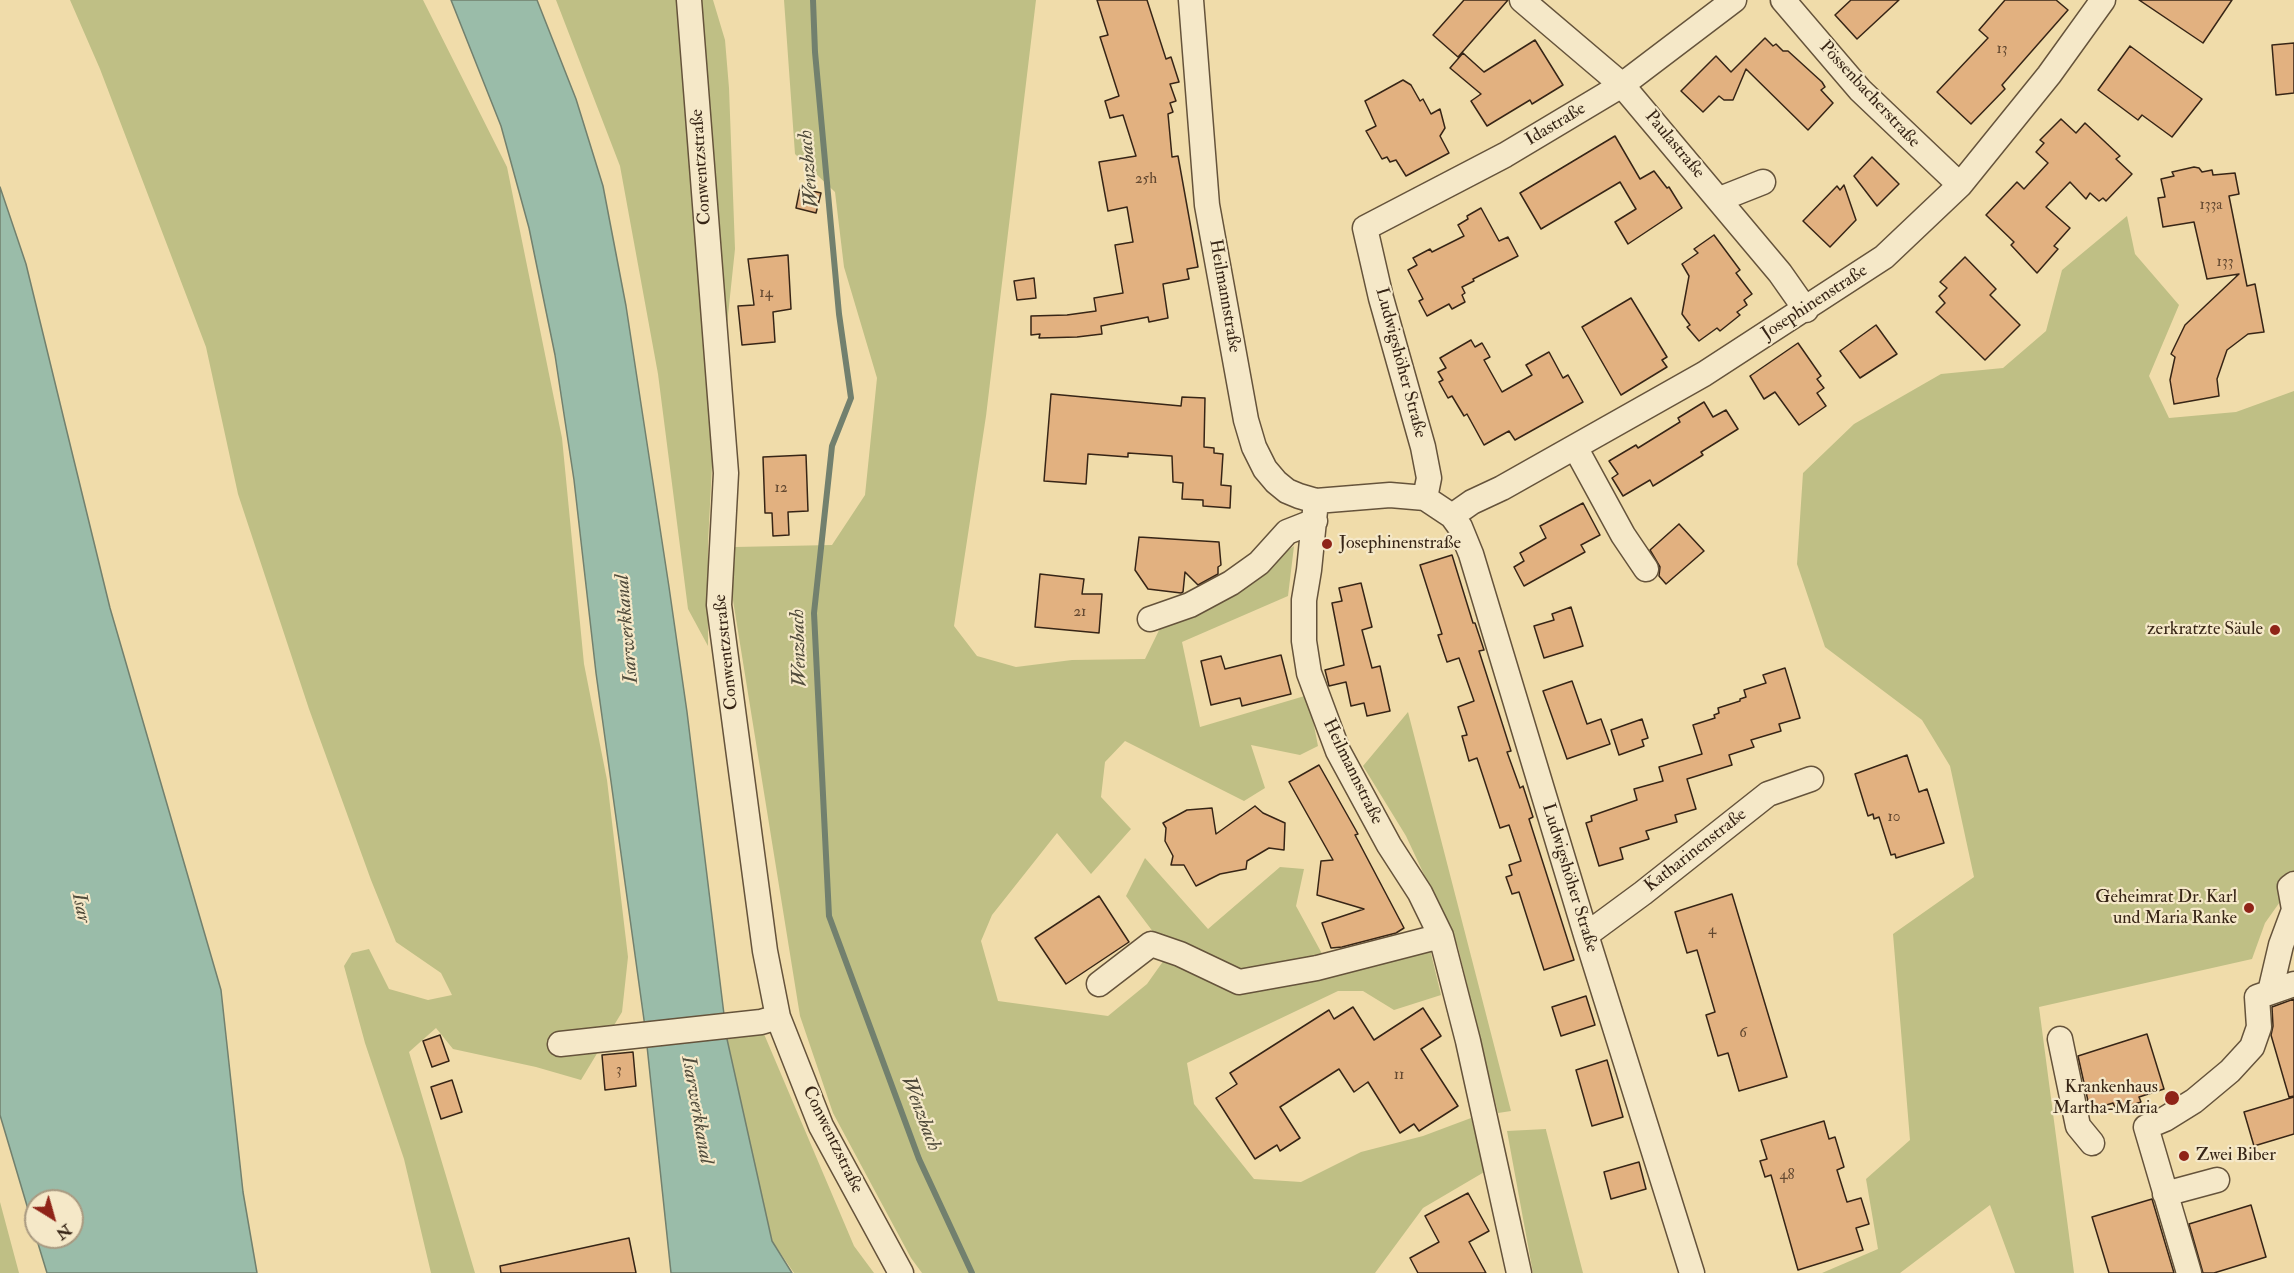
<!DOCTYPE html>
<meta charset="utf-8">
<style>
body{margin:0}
#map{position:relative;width:2294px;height:1273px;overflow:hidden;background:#f0dcaa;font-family:"IM FELL Double Pica",serif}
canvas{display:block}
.north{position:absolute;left:24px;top:1189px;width:60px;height:60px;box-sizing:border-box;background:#f5e8c8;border:2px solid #a99a81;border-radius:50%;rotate:143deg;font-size:16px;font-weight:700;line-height:24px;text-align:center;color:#372516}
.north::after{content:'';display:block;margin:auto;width:21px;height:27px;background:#8f2418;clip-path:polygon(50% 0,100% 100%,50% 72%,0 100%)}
</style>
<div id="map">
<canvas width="2294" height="1273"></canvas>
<div class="north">N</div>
</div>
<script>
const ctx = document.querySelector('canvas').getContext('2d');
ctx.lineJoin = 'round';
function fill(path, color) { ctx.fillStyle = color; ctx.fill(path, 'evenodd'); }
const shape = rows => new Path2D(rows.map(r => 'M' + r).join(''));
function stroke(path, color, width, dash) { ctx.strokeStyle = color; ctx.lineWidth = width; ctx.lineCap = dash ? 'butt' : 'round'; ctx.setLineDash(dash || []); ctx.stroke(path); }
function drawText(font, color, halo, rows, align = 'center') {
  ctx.font = font + ' "IM FELL Double Pica",serif'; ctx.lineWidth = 4.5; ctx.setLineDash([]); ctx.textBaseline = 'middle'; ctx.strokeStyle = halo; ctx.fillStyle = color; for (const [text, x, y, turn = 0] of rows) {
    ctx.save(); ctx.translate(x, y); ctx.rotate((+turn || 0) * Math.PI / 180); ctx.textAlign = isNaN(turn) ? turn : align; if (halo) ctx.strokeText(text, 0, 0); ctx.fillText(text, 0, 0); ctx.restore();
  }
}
fill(shape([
 [70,0,423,0,507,167,562,438,584,664,607,780,628,957,622,1012,581,1080,536,1067,453,1049,436,1028,409,1052,475,1273,431,1273,404,1159,365,1043,344,966,352,953,369,949,389,989,428,1000,452,995,441,973,396,942,371,880,309,709,238,494,206,347,100,69],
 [556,0,713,0,725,40,729,88,735,249,712,466,708,543,708,646,688,609,658,374,620,166],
 [784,0,1036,0,986,416,954,626,977,656,1016,667,1072,660,1145,659,1163,622,1249,578,1294,546,1288,596,1182,642,1200,727,1308,695,1318,746,1300,755,1251,745,1265,788,1244,801,1125,741,1105,762,1101,797,1131,829,1091,874,1057,833,992,915,981,941,998,1001,1108,1016,1147,984,1169,953,1126,896,1145,858,1208,929,1280,867,1304,869,1296,906,1332,972,1429,945,1441,995,1394,1010,1363,991,1338,991,1187,1063,1194,1104,1254,1179,1301,1182,1361,1152,1423,1136,1471,1118,1486,1171,1423,1208,1375,1273,922,1273,911,1258,833,1113,800,1016,732,594,735,547,832,545,865,495,877,378,844,267,835,192,795,154],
 [2127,216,2135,254,2179,305,2149,376,2169,418,2236,412,2294,391,2294,882,2265,923,2252,959,2039,1007,2074,1273,2015,1273,1990,1205,1900,1273,1822,1273,1878,1249,1866,1179,1910,1140,1893,934,1974,877,1950,766,1922,720,1825,647,1797,564,1803,473,1854,424,1941,374,2003,368,2046,331,2062,270],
 [1408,712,1511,1111,1498,1113,1458,947,1406,836,1363,766],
 [764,1034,854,1246,874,1273,794,1273,772,1241,727,1039],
 [1546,1129,1546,1130,1583,1273,1533,1273,1507,1131],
 [0,1202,19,1273,0,1273]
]), '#bfbf85');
const water = shape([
 [451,0,537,0,576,99,603,186,626,306,669,587,687,712,727,1039,772,1241,792,1273,671,1273,645,1027,596,673,574,480,555,355,529,228,501,126,451,0],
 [0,187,26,264,110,608,221,990,243,1192,257,1273,47,1273,36,1237,72,1237,72,1201,36,1201,36,1236,0,1115,0,187]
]);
fill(water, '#9abca9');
stroke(water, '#72806e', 1.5);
stroke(shape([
 [813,0,815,52,839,314,851,398,832,446,814,613,829,916,919,1159,972,1273]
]), '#72806e', 6);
const building = shape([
 [1097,0,1147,0,1166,59,1171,57,1179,82,1170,84,1176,101,1170,103,1173,112,1168,114,1172,157,1178,156,1198,267,1187,269,1189,279,1163,284,1168,318,1149,322,1148,317,1101,326,1102,334,1077,337,1039,338,1040,334,1031,335,1031,316,1067,315,1096,311,1094,298,1123,293,1115,245,1133,242,1127,207,1108,211,1099,162,1136,156,1123,115,1110,118,1105,101,1119,96,1100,37,1108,35,1097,0],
 [1464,0,1508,0,1458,57,1433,35,1464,0],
 [1851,0,1899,0,1857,39,1835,15,1851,0],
 [2005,0,2056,0,2068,10,2002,85,2005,89,1971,124,1937,92,1988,38,1979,30,2005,0],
 [2139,0,2232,0,2203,43,2139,0],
 [1765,38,1773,46,1776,44,1783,51,1788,51,1822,82,1825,87,1821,90,1833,103,1808,130,1746,69,1733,100,1724,100,1719,96,1703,112,1681,91,1716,56,1731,72,1765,38],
 [1535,40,1563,85,1532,104,1530,100,1487,126,1471,101,1481,94,1450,68,1463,53,1484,72,1535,40],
 [2294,43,2294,93,2276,95,2272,45,2294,43],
 [2130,46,2202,99,2172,137,2142,115,2138,120,2098,90,2130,46],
 [1403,80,1411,85,1420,101,1423,99,1431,114,1440,109,1445,128,1440,136,1449,153,1406,176,1396,160,1390,162,1387,157,1382,159,1366,131,1376,126,1365,101,1403,80],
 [2061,119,2076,133,2085,123,2120,156,2116,159,2132,174,2106,201,2103,198,2099,201,2090,193,2086,199,2070,182,2046,207,2070,228,2054,246,2058,249,2037,273,2011,245,2014,242,1986,215,2017,182,2024,189,2048,163,2036,152,2044,143,2040,140,2061,119],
 [1615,136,1640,179,1654,171,1667,188,1669,187,1682,208,1628,244,1615,222,1636,209,1620,182,1541,229,1520,193,1615,136],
 [1872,157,1899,184,1877,206,1854,176,1872,157],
 [2194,167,2199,168,2202,172,2212,170,2213,175,2235,173,2239,194,2229,196,2247,286,2255,284,2264,332,2248,334,2227,350,2217,379,2219,396,2174,404,2170,380,2175,357,2171,354,2185,325,2239,274,2207,279,2194,222,2163,227,2158,198,2165,197,2161,179,2174,176,2172,172,2194,167],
 [1844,185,1856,220,1830,247,1803,221,1837,186,1840,190,1844,185],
 [800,188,821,193,816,213,796,208,800,188],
 [1481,208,1499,241,1508,237,1518,256,1473,279,1474,281,1462,287,1465,293,1462,295,1465,302,1452,309,1449,304,1427,316,1419,301,1423,299,1408,270,1417,265,1413,258,1430,249,1432,252,1464,236,1458,225,1468,219,1467,216,1481,208],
 [1714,235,1740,270,1736,273,1752,294,1744,300,1747,305,1737,312,1740,315,1720,331,1717,328,1699,341,1687,327,1690,325,1682,314,1689,276,1682,264,1698,253,1694,249,1714,235],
 [788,255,791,309,773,312,775,342,742,345,738,306,754,305,748,259,788,255],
 [1965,257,1996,289,1990,295,2020,325,1985,360,1936,312,1945,303,1939,296,1947,288,1940,282,1965,257],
 [1034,278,1036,298,1017,300,1014,281,1034,278],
 [1631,298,1667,357,1662,360,1667,367,1621,395,1582,327,1631,298],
 [1876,325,1897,354,1860,378,1840,351,1876,325],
 [1471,340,1475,347,1482,343,1490,357,1484,360,1502,392,1532,375,1526,365,1549,352,1563,378,1568,375,1583,402,1515,440,1509,431,1484,445,1467,414,1464,416,1452,396,1448,398,1439,382,1443,380,1438,372,1446,368,1440,358,1471,340],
 [1798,343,1821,376,1817,379,1824,388,1817,393,1826,406,1799,425,1775,392,1764,399,1750,376,1798,343],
 [1051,394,1181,406,1182,397,1205,398,1204,447,1214,448,1214,453,1223,454,1221,485,1231,486,1230,508,1203,506,1203,500,1182,499,1183,483,1173,482,1172,456,1128,453,1128,457,1088,454,1086,484,1044,481,1051,394],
 [1704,402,1713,417,1726,410,1738,429,1701,452,1703,455,1653,486,1650,480,1623,496,1612,478,1618,474,1609,461,1636,445,1638,448,1680,422,1678,418,1704,402],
 [806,455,808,511,788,512,789,535,773,536,772,513,765,513,763,457,806,455],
 [1583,503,1600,535,1581,545,1585,552,1524,586,1514,567,1524,561,1520,553,1546,538,1540,526,1583,503],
 [1679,524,1704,551,1666,584,1659,576,1660,567,1650,550,1679,524],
 [1139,537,1219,542,1221,565,1218,567,1218,574,1198,585,1185,572,1183,592,1181,593,1148,589,1135,570,1139,537],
 [1452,555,1473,623,1475,623,1484,650,1479,651,1511,751,1507,752,1520,788,1523,786,1533,817,1529,819,1574,960,1544,970,1519,892,1512,894,1506,877,1512,875,1509,865,1521,861,1509,825,1500,828,1477,758,1469,761,1462,736,1467,735,1458,707,1474,701,1459,658,1447,662,1438,635,1442,634,1420,565,1452,555],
 [1040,574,1084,579,1082,594,1102,594,1099,633,1035,627,1040,574],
 [1361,583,1372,627,1362,630,1372,668,1380,666,1390,711,1367,716,1364,703,1351,706,1346,682,1329,686,1325,670,1344,665,1332,603,1342,601,1339,588,1361,583],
 [1571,607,1583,646,1544,658,1534,626,1554,620,1552,614,1571,607],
 [1281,655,1291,694,1242,706,1240,698,1211,705,1201,661,1221,656,1225,669,1281,655],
 [1785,668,1800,718,1779,724,1781,731,1751,740,1754,747,1729,755,1732,765,1687,779,1696,809,1675,815,1677,822,1646,831,1649,839,1620,848,1623,859,1599,866,1586,823,1592,821,1591,816,1637,800,1634,789,1663,781,1659,767,1702,754,1693,725,1715,718,1714,715,1719,713,1718,708,1740,701,1740,699,1746,697,1744,690,1766,683,1763,675,1785,668],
 [1572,681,1587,724,1601,719,1610,744,1567,759,1543,691,1572,681],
 [1642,719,1648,738,1642,740,1644,746,1619,755,1611,730,1642,719],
 [1907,755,1919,792,1927,789,1944,843,1896,858,1895,854,1891,855,1879,817,1874,819,1873,814,1868,816,1855,774,1907,755],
 [1319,765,1358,834,1355,835,1404,928,1396,933,1342,947,1331,948,1322,923,1364,909,1317,895,1321,861,1333,860,1289,782,1319,765],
 [1255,806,1263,813,1285,823,1284,850,1269,848,1247,861,1246,869,1220,874,1196,886,1184,865,1171,865,1173,856,1165,841,1166,828,1163,823,1187,810,1212,808,1216,834,1255,806],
 [1732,894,1787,1077,1739,1091,1728,1053,1718,1056,1706,1015,1715,1012,1697,950,1687,953,1675,912,1732,894],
 [1099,896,1129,942,1066,984,1035,938,1099,896],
 [1586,996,1595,1025,1561,1036,1552,1007,1586,996],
 [2294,999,2294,1096,2289,1097,2271,1035,2273,1026,2272,1007,2294,999],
 [1353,1007,1374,1040,1423,1008,1441,1036,1421,1049,1458,1106,1419,1131,1414,1124,1400,1133,1368,1082,1354,1092,1339,1069,1280,1107,1300,1138,1280,1151,1277,1145,1255,1159,1216,1098,1237,1084,1230,1073,1329,1010,1334,1019,1353,1007],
 [2147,1034,2164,1089,2139,1097,2141,1102,2116,1110,2113,1103,2090,1110,2078,1056,2147,1034],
 [440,1035,449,1061,432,1067,423,1041,440,1035],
 [633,1052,636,1086,605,1090,602,1055,633,1052],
 [1607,1060,1623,1117,1592,1126,1576,1070,1607,1060],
 [452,1080,462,1112,441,1119,431,1087,452,1080],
 [2294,1097,2294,1134,2254,1146,2244,1112,2294,1097],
 [1824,1121,1829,1139,1835,1137,1844,1167,1837,1170,1847,1202,1861,1198,1869,1224,1856,1228,1863,1250,1798,1270,1771,1175,1765,1177,1760,1161,1767,1159,1761,1140,1824,1121],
 [1639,1162,1646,1189,1611,1199,1604,1172,1639,1162],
 [1468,1193,1489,1231,1469,1242,1486,1273,1418,1273,1410,1258,1439,1242,1425,1216,1468,1193],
 [2152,1199,2174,1273,2109,1273,2092,1217,2152,1199],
 [2251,1205,2266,1257,2214,1273,2203,1273,2189,1224,2251,1205],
 [629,1238,636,1273,501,1273,500,1266,629,1238]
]);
fill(building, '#e2b180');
stroke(building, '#372516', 1.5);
const minor = shape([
 [689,0,726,473,719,605,765,951,778,1017,821,1126,901,1273],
 [1191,0,1207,205,1246,420,1254,447,1265,469,1276,482,1287,491,1299,496,1316,501,1390,495,1425,498,1452,516,1460,527,1471,554,1586,935,1692,1273],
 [1522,0,1622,85,1780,273,1806,310],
 [1783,0,1860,90,1960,185],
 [1720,199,1763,182],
 [1575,447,1623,535,1646,569],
 [1425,498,1429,478,1423,447,1381,298,1365,228,1505,155,1622,85,1734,0],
 [1316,501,1309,570,1304,600,1304,641,1309,673,1338,751,1389,845,1420,893,1441,936,1468,1041,1519,1273],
 [1452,516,1472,502,1502,488,1704,374,1884,257,1960,185,2049,75,2103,0],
 [1150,619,1190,605,1231,583,1259,563,1287,532,1315,521],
 [2294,884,2290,887,2294,909],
 [1586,935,1643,893,1768,794,1811,779],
 [1099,984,1151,944,1180,954,1239,982,1317,968,1441,936],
 [2270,992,2281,945,2294,910],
 [2060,1039,2078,1126,2092,1143],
 [560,1044,761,1022,778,1017],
 [2165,1194,2217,1180],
 [2189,1273,2146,1127,2165,1119,2194,1101,2230,1071,2252,1047,2259,1027,2257,997,2294,984]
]);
stroke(minor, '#65533b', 27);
stroke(minor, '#f5e8c8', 24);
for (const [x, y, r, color] of [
 [1327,544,6,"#8f2418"],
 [2275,630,6,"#8f2418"],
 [2249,908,6,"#8f2418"],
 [2172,1098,8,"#8f2418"],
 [2184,1156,6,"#8f2418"]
]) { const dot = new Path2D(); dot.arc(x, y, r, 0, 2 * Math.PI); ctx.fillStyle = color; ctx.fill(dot); stroke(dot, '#f5e8c8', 2); }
drawText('15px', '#624830', null, [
 ["13",2002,50],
 ["25h",1146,180],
 ["133a",2211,206],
 ["133",2225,263],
 ["14",766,294],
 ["12",781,489],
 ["21",1080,613],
 ["10",1894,818],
 ["4",1712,931],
 ["6",1743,1034],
 ["3",619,1071],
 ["11",1399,1076],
 ["48",1787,1176]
]);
drawText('18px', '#372516', '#f5e8c8', [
 ["Pössenbacherstraße",1869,95,47],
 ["Idastraße",1556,125,-31],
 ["Paulastraße",1674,145,50],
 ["Conwentzstraße",702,167,-94],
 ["Heilmannstraße",1224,296,80],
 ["Josephinenstraße",1815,303,-33],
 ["Ludwigshöher Straße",1400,363,75],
 ["Conwentzstraße",727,652,-96],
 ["Heilmannstraße",1352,772,64],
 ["Katharinenstraße",1696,851,-38],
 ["Ludwigshöher Straße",1569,878,73],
 ["Conwentzstraße",832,1140,64]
]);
drawText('18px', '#372516', '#f5e8c8', [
 ["Josephinenstraße",1339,544,"left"],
 ["zerkratzte Säule",2263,630],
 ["Geheimrat Dr. Karl",2237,898],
 ["und Maria Ranke",2237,919],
 ["Krankenhaus",2158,1088],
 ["Martha-Maria",2158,1109],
 ["Zwei Biber",2196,1156,"left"]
], 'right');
drawText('italic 20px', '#504b3b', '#f5e8c8', [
 ["Wenzbach",810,169,-95],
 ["Isarwerkkanal",628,629,-95],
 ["Wenzbach",800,648,-92],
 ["Isar",80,908,78],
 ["Isarwerkkanal",696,1110,80],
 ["Wenzbach",920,1114,69]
]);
</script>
